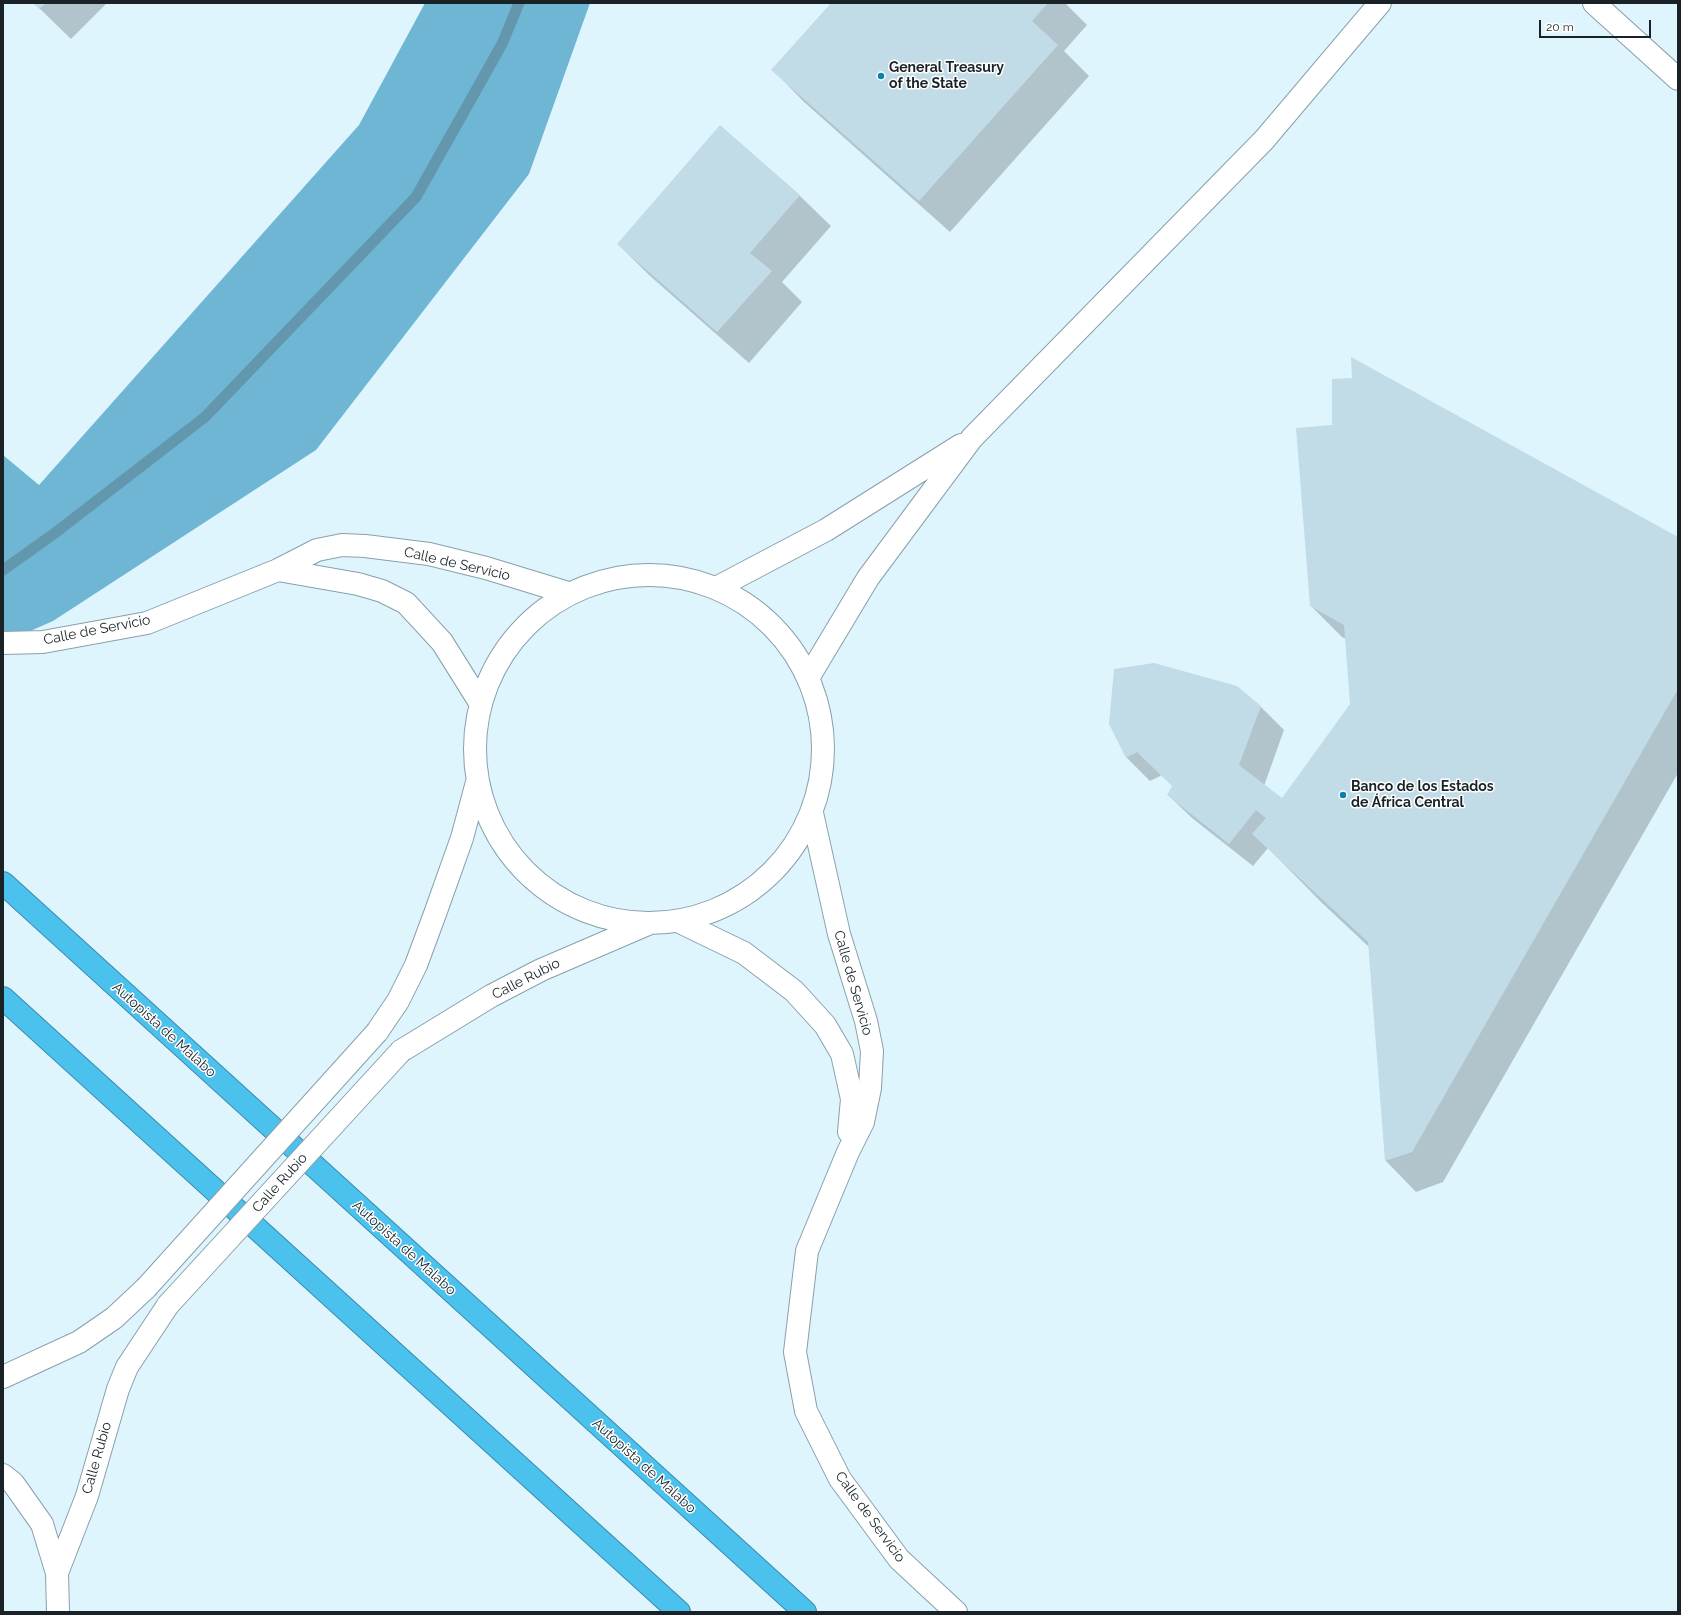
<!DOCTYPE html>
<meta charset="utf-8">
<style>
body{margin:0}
#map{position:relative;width:1681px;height:1615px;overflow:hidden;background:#dff5fe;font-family:Raleway,sans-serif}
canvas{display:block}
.frame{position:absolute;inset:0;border:4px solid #192327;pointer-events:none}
.scale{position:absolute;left:1539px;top:20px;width:112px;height:18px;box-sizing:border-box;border:2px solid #192327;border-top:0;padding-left:5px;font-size:12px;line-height:14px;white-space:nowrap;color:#192327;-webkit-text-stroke:3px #fff;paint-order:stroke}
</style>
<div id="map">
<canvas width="1681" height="1615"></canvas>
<div class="frame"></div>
<div class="scale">20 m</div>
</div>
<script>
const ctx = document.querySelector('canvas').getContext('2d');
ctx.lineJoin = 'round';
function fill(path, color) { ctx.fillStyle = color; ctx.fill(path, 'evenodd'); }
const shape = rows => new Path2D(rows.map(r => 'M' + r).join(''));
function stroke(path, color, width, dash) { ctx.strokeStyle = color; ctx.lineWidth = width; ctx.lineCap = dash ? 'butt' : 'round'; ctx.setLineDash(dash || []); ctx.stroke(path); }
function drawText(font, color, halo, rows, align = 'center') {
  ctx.font = font + ' Raleway,sans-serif'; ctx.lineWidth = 3; ctx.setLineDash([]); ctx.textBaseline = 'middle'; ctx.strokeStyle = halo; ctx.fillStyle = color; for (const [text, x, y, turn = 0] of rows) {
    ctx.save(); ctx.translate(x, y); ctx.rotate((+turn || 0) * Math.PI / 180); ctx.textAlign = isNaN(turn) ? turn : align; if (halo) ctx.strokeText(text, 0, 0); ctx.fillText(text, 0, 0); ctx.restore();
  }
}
fill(shape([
 [425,3,590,3,529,174,316,450,53,621,3,643,3,455,39,485,359,125]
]), '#6fb6d4');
fill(shape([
 [34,3,107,3,71,39],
 [833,3,1065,3,1087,25,1064,51,1089,76,950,232,803,101,773,70],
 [720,127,800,196,831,226,782,282,802,302,749,363,649,275,618,244],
 [1678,539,1678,773,1443,1182,1416,1192,1386,1161,1369,947,1320,901,1268,848,1253,866,1192,818,1168,795,1173,786,1162,775,1150,781,1126,757,1110,724,1260,706,1284,730,1264,786,1282,800,1351,704,1346,639,1342,637,1311,606]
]), '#0003');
stroke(shape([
 [3,570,55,533,205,417,416,197,502,44,519,3]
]), '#6297ad', 11);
fill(shape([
 [33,3,46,3,39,9],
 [831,3,1048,3,1032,21,1058,45,919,201,771,70],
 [720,125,800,195,750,253,772,271,717,332,617,244],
 [1351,357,1678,537,1678,689,1412,1152,1385,1161,1368,942,1252,834,1266,818,1256,810,1229,844,1167,795,1172,786,1137,752,1126,758,1109,724,1114,669,1154,663,1237,686,1261,706,1239,765,1282,798,1350,704,1344,625,1310,606,1296,428,1332,425,1332,379,1352,378]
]), '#c1dbe7');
const minor = shape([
 [1594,3,1678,79],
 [278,570,358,584,382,591,406,603,442,642,479,701],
 '475 749a174 174 0 1 1 348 0a174 174 0 1 1-348 0Z',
 [716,588,826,530,961,445],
 [3,643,43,642,147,623,278,570,317,550,342,545,365,546,429,554,486,568,568,593],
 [808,678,868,578,972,438,1264,140,1380,3],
 [812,813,839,934,866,1021,872,1051,870,1088,863,1122,848,1152,807,1251,795,1352,806,1411,840,1479,899,1559,956,1612],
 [680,922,744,953,794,991,825,1025,842,1054,852,1099,849,1132],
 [377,1032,398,1001,416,965,436,911,462,838,477,782],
 [401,1051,491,996,541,970,648,924],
 [3,1377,79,1342,114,1318,146,1288],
 [3,1475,13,1483,42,1524,57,1573,58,1612],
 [57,1573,87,1496,118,1389,127,1367,168,1305]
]);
const highway = shape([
 [3,883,805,1612],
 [3,998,679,1612]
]);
stroke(minor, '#87a0ab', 24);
stroke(highway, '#3a8aa8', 24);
stroke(minor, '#fff', 22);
stroke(highway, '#4bc1ed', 22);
const minorBridge = shape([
 [146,1288,377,1032],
 [168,1305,401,1051]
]);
stroke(minorBridge, '#87a0ab', 24, []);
stroke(minorBridge, '#fff', 22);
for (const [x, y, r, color] of [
 [881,76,4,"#0983a8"],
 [1343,795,4,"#0983a8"]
]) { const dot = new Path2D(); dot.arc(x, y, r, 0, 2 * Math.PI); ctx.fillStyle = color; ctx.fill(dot); stroke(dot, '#fff', 1.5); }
drawText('bold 14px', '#192327', '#fff', [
 ["General Treasury",889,68],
 ["of the State",889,84],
 ["Banco de los Estados",1351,787],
 ["de África Central",1351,803]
], 'left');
drawText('14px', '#192327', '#fff', [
 ["Calle de Servicio",457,564,13],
 ["Calle de Servicio",97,630,-11],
 ["Calle Rubio",526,979,-27],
 ["Calle de Servicio",853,983,74],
 ["Autopista de Malabo",164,1030,42],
 ["Calle Rubio",280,1183,-48],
 ["Autopista de Malabo",404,1248,42],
 ["Calle Rubio",97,1458,-74],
 ["Autopista de Malabo",644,1466,42],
 ["Calle de Servicio",870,1517,54]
]);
</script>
